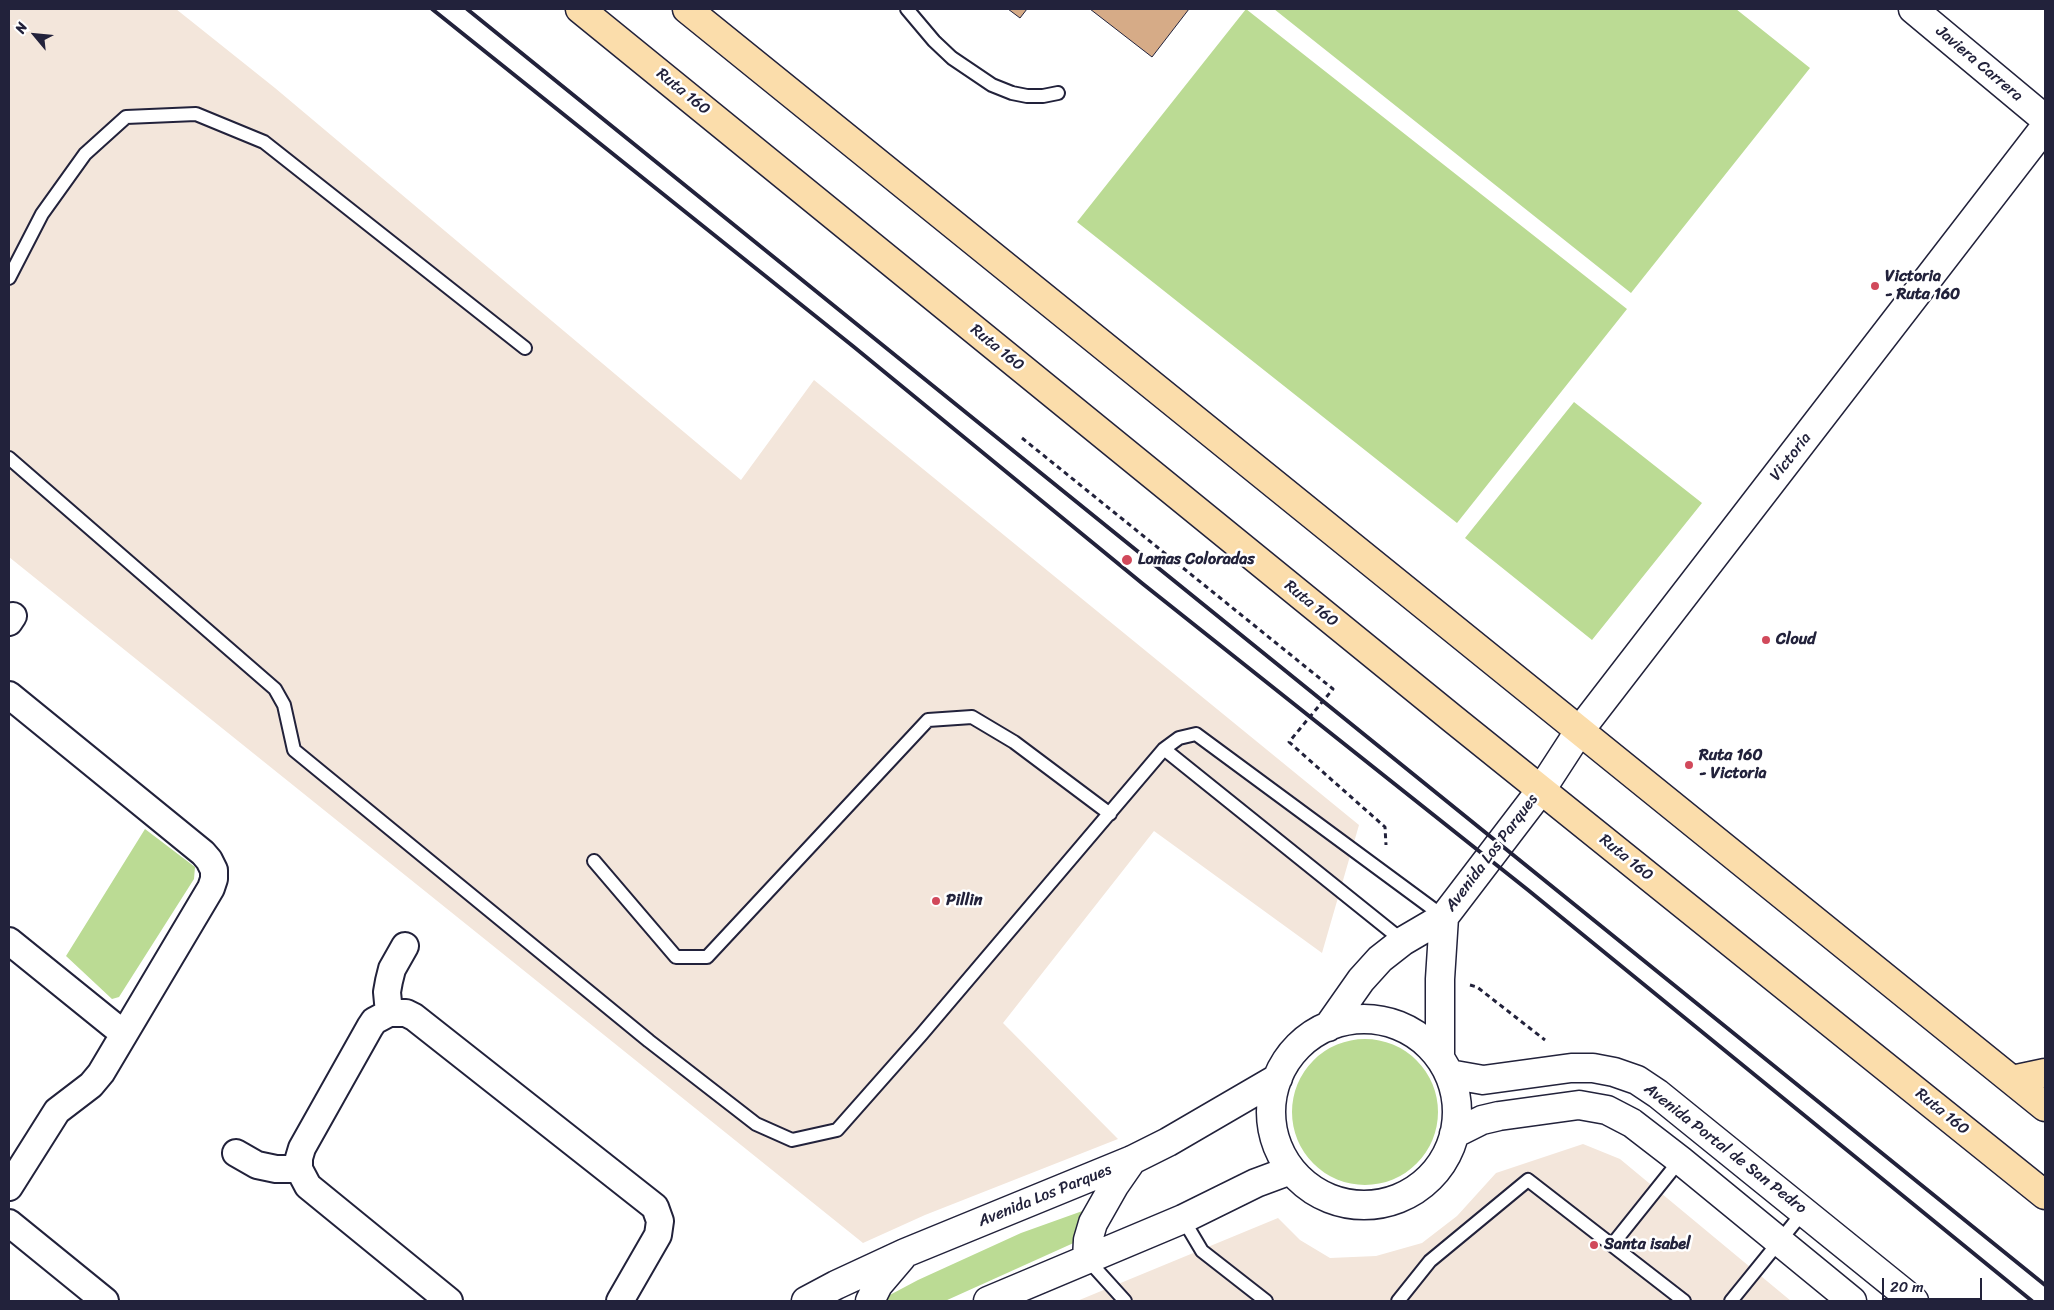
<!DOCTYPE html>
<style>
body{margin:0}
#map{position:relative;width:2054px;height:1310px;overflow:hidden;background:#fff;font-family:Sriracha,sans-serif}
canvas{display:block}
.frame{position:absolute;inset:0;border:10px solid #22223b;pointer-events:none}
.north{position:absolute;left:10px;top:10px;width:50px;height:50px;-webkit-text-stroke:4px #fff;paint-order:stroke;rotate:298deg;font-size:14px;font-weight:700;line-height:20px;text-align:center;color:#22223b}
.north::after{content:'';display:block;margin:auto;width:18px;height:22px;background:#22223b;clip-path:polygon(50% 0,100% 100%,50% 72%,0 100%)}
.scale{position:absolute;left:1882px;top:1278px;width:100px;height:22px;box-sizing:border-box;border:2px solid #22223b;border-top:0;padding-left:6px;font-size:15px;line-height:18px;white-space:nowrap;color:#22223b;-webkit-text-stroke:4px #fff;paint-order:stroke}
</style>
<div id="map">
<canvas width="2054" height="1310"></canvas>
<div class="frame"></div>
<div class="north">N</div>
<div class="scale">20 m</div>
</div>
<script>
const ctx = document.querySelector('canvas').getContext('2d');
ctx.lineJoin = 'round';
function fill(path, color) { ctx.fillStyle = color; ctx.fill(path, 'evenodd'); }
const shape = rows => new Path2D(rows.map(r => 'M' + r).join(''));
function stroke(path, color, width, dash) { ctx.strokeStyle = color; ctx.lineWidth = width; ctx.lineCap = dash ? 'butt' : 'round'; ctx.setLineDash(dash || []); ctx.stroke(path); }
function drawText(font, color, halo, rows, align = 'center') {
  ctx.font = font + ' Sriracha,sans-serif'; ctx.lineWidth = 5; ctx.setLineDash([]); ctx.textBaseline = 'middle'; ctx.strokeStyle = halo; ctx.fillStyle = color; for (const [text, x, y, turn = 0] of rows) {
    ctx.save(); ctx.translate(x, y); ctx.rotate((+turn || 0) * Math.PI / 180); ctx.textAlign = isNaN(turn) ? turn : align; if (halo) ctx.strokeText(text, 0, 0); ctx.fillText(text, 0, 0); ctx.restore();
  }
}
fill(shape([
 [9,9,176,9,275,88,741,480,814,380,1359,825,1322,953,1154,831,1003,1023,1118,1139,925,1215,863,1243,9,557],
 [1583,1144,1620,1159,1791,1301,1077,1301,1278,1218,1300,1240,1330,1258,1376,1256,1422,1243,1457,1216,1496,1173]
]), '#f3e6db');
fill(shape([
 [1246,9,1627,309,1457,523,1077,222],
 [1274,9,1736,9,1810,68,1631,293],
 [1574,402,1702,503,1592,640,1465,538],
 [145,829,195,867,194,879,119,997,112,999,66,956],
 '1292 1112a73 73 0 1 1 146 0a73 73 0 1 1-146 0Z',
 [1088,1209,1078,1241,945,1301,884,1301,886,1297,918,1280,1021,1233]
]), '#bbdb94');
const building = shape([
 [1008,9,1027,9,1020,18,1008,9],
 [1090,9,1189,9,1152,57,1090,9]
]);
fill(building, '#d6ab87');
stroke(building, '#22223b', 1);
const lane = shape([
 [907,9,934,41,952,58,992,85,1012,93,1027,96,1043,96,1058,93],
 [9,278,42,214,85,154,126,117,196,114,264,142,525,348],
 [9,458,275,689,284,705,294,750,649,1041,756,1124,792,1140,837,1130,921,1035,1164,749,1179,738,1196,734,1444,917],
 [1164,749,1403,941],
 [594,861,676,957,707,957,928,720,972,717,1014,742,1110,814],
 [1183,1219,1202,1251,1266,1301],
 [1612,1245,1680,1160],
 [1087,1259,1125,1301],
 [1398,1301,1430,1261,1528,1180,1684,1301],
 [1731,1301,1804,1211]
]);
const street = shape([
 [9,622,13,616],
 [9,695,203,853,209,860,214,870,214,879,211,888,101,1073,91,1085,57,1111,9,1187],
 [9,941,124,1034],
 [389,1013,387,992,389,981,392,969,405,946],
 [236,1153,257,1165,276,1169,299,1169],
 [9,1223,105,1301],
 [449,1301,308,1186,299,1169,299,1158,302,1148,370,1027,374,1021,389,1013,406,1013,414,1017,655,1207,660,1221,658,1235,620,1301]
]);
const secondary = shape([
 [1913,9,2045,119],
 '1271 1112a93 93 0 1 1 186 0a93 93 0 1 1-186 0Z',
 [1328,1027,1361,980,1380,959,1403,941,1444,917,1541,790,1580,730,2045,127],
 [1440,1058,1440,979,1444,917],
 [1449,1074,1483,1080,1571,1068,1593,1068,1614,1072,1637,1080,1658,1094,1914,1301],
 [1454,1134,1482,1120,1499,1116,1579,1105,1607,1110,1632,1123,1680,1160,1852,1301],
 [1087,1259,1088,1240,1093,1223,1114,1186,1132,1160],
 [806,1301,836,1285,905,1253,1132,1160,1168,1142,1278,1078],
 [870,1301,878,1285,901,1258],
 [988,1301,1183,1219,1256,1183,1291,1170]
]);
const highway = shape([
 [580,9,1453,719,2045,1195],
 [687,9,2045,1107],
 [2012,1080,2045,1073]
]);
stroke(lane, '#22223b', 16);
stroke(street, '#22223b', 30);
stroke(secondary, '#22223b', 31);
stroke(highway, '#22223b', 31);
stroke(shape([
 [1022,438,1333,689,1289,742,1385,827,1386,845],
 [1470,985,1477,987,1545,1040]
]), '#22223b', 3, [5, 4]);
stroke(lane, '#fff', 12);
stroke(street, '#fff', 26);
stroke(secondary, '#fff', 28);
stroke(highway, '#fbddab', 28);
stroke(shape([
 [432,9,854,347,1143,584,1528,890,2032,1301],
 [467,9,2045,1285]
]), '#22223b', 4);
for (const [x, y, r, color] of [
 [1875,286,5,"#d1495b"],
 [1127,560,6,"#d1495b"],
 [1766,640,5,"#d1495b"],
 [1689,765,5,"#d1495b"],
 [936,901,5,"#d1495b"],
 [1594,1245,5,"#d1495b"]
]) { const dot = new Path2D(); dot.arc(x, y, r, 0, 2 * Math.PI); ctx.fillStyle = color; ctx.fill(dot); stroke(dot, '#fff', 2); }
drawText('16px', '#22223b', '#fff', [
 ["Javiera Carrera",1979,64,40],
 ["Ruta 160",683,92,39],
 ["Ruta 160",997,348,39],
 ["Victoria",1791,457,-52],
 ["Ruta 160",1311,604,39],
 ["Avenida Los Parques",1492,853,-53],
 ["Ruta 160",1626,858,39],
 ["Ruta 160",1942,1112,39],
 ["Avenida Portal de San Pedro",1725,1149,38],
 ["Avenida Los Parques",1045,1196,-22]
]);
drawText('bold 16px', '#22223b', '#fff', [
 ["Victoria",1885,277],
 ["- Ruta 160",1885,295],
 ["Lomas Coloradas",1138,560],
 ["Cloud",1776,640],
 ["Ruta 160",1699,756],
 ["- Victoria",1699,774],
 ["Pillin",946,901],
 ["Santa isabel",1604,1245]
], 'left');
</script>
